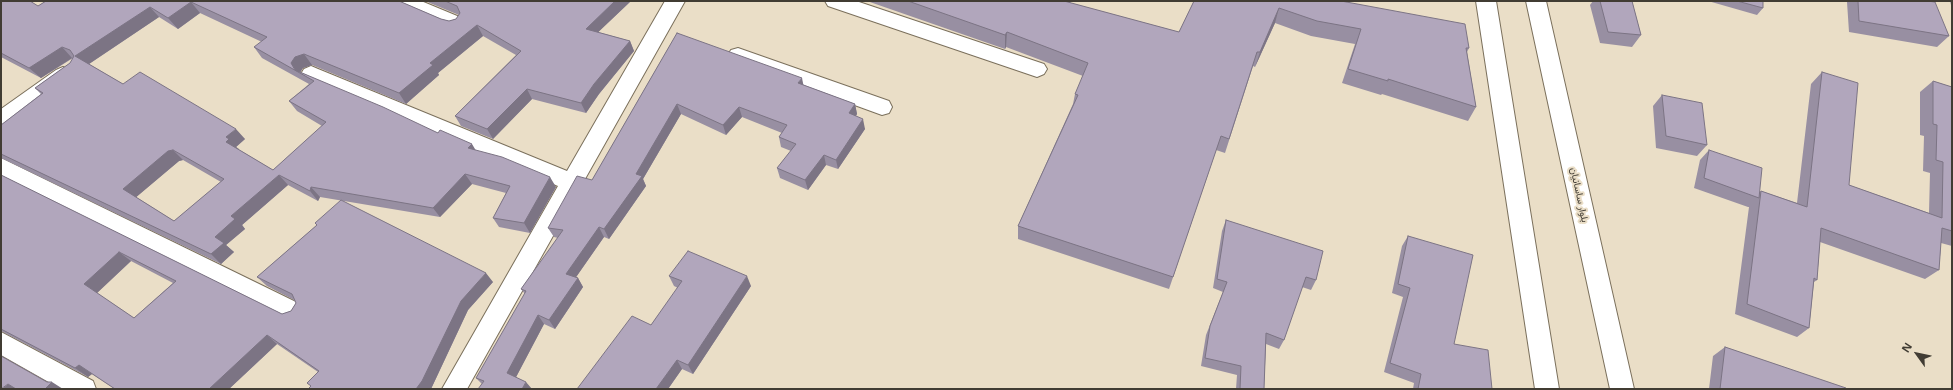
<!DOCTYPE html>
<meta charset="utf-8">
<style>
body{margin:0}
#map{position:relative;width:1953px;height:390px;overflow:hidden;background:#eadec7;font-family:"Open Sans",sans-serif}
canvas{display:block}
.frame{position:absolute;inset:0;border:2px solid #413c33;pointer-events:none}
.north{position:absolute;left:1897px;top:334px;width:40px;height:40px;-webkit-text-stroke:3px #eadec7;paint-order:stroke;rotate:303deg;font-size:11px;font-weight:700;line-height:16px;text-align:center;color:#413c33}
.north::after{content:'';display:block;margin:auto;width:14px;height:18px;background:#413c33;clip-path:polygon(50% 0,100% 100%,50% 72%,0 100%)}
</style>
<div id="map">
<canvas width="1953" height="390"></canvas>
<div class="frame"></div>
<div class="north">N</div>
</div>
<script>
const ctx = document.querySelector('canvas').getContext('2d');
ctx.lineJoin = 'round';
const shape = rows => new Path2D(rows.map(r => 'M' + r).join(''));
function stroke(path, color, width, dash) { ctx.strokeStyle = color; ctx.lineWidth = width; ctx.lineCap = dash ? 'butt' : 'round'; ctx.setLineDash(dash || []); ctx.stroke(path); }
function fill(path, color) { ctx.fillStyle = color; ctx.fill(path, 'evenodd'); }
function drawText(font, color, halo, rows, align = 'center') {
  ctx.font = font + ' "Open Sans",Vazirmatn,sans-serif'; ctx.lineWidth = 4; ctx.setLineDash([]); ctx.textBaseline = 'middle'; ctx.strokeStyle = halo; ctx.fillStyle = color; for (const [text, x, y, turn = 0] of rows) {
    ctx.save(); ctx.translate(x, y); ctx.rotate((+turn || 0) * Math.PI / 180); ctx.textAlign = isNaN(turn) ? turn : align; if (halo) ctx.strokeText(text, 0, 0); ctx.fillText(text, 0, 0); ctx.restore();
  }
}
const minor = shape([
 [393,1,421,1,462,18,465,23,462,28,455,30,448,28,396,6,393,1],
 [665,1,685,1,467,389,442,389,558,186,304,79,301,74,304,69,311,66,318,69,567,171,665,1],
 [825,1,856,1,1044,64,1047,69,1044,74,1037,77,828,6,825,1],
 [738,48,889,101,892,107,889,113,882,115,731,60,728,55,731,50,738,48],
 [63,67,70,70,73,75,70,80,8,126,1,128,1,109,56,70,63,67],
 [1,158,300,304,304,311,300,318,292,321,284,318,1,177,1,158],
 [1,332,93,381,96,389,61,389,1,355,1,332]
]);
const highway = shape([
 [1476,1,1496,1,1559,389,1535,389,1476,1],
 [1526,1,1546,1,1634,389,1610,389,1526,1]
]);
stroke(minor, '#7b705c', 2);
stroke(highway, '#7b705c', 2);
fill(minor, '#fff');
fill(highway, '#fff');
fill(shape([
 [1,1,38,6,46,1,399,1,441,19,449,21,456,19,459,15,425,1,631,1,598,32,630,41,634,51,599,94,586,113,532,99,493,139,461,126,455,116,516,55,483,36,438,73,439,75,406,104,312,65,303,68,300,72,438,133,556,187,530,233,499,227,493,218,506,193,472,184,440,217,320,197,318,201,288,185,242,225,245,229,226,245,234,252,221,264,1,158,1,125,41,94,35,88,70,63,73,58,41,78,1,57],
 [200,13,262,42,254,47,262,58,309,84,289,101,297,111,322,126,273,170,238,149,236,147,245,139,123,84,89,64,159,17,178,29],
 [183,160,221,182,174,221,136,197,179,161],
 [867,1,1072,1,1070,3,1179,32,1194,1,1341,1,1469,48,1467,52,1476,107,1468,121,1382,94,1381,95,1342,83,1355,44,1311,36,1275,23,1255,67,1253,66,1225,153,1216,150,1169,289,1018,239,1018,226,1073,104,1075,94,1083,76,1006,47,1005,49],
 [1593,1,1632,1,1641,35,1632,47,1600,43,1590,5],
 [1708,1,1763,1,1763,8,1757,15],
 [1848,1,1927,1,1949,36,1937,47,1849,32,1847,2],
 [1950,1,1952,1,1952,9],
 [677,33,804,85,855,104,857,114,856,116,865,129,838,169,826,165,808,190,780,178,777,168,791,151,781,147,779,137,782,133,742,117,726,135,681,114,643,179,646,186,609,239,604,237,576,277,578,278,583,287,555,329,544,324,516,377,482,384,476,378,525,294,521,289,558,238,554,237,548,228,592,180],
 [1822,72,1849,185,1929,213,1930,173,1923,171,1924,136,1920,135,1920,92,1933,81,1952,87,1952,246,1941,243,1939,270,1925,279,1820,242,1817,280,1814,282,1809,328,1797,337,1735,314,1749,207,1748,207,1694,188,1700,160,1709,150,1759,192,1761,191,1797,203,1811,84],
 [1662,95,1707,145,1697,156,1656,148,1653,106],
 [1,175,282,314,291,311,296,303,294,300,267,286,257,277,317,225,315,223,493,282,468,310,431,389,308,389,311,386,307,383,318,372,277,344,229,389,115,389,92,374,88,377,1,331],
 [131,261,173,283,134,318,97,293],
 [1226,220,1316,280,1311,290,1302,287,1284,340,1279,349,1266,344,1264,389,1236,389,1237,375,1201,366,1206,335,1223,292,1213,288,1222,231],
 [1408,236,1454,344,1492,389,1413,389,1414,383,1384,372,1403,297,1392,293,1402,246],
 [669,276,751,286,693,374,682,369,668,389,577,389,651,325,678,288,674,286],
 [1725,347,1846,389,1709,389,1713,356]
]), '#988fa2');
fill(shape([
 [615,1,631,1,590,40,586,29],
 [191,2,200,13,178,29,168,18],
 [150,7,159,17,86,66,75,56],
 [1279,8,1275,23,1255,67,1260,52],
 [477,25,483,36,438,73,439,75,406,104,399,93,430,63],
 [1007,32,1006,47,1005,49,1005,35],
 [630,41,634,51,599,94,586,113,581,103,594,84],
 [62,47,72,58,41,78,29,68],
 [304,54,312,65,303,68,300,73,296,71,291,63,295,57],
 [802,78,804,88,798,83],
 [527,89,532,99,493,139,487,129],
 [677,104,681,114,643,179,646,186,609,239,604,229,636,174],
 [855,104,857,114,850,124,849,113],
 [739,107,742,117,726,135,723,125],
 [863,119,865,129,838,169,836,160],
 [236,129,245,139,236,147,239,149,235,152,226,142,226,137],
 [1221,136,1216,150,1169,289,1173,277],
 [472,144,478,154,468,148],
 [173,150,183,160,179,161,134,199,123,189,168,151],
 [824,155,826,165,808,190,805,180],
 [465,174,472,184,440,217,433,208],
 [279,175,288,185,242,225,245,229,226,245,234,252,221,264,211,254,215,237,231,216],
 [550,177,556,187,530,233,524,223],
 [311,187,320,197,318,201,310,191],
 [599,227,604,237,572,283,566,274],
 [119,252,131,261,97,293,84,284],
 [486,273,493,282,468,310,431,389,416,389,461,301],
 [747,276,751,286,693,374,688,365],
 [578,278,583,287,555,329,549,320],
 [538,315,544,324,514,381,507,373],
 [267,335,277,344,229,389,209,389],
 [677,360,682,369,668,389,656,389],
 [79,365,92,374,88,377,75,368],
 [52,382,63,389,45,389],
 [526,382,532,389,522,389],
 [8,384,17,389,2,389]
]), '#7c7484');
const building = shape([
 [1,1,30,1,38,6,46,1,399,1,441,19,449,21,456,19,460,13,457,6,445,1,615,1,586,29,630,41,594,84,581,103,527,89,487,129,455,116,521,51,477,25,430,63,433,65,399,93,304,54,295,57,291,63,295,70,383,107,438,133,440,130,472,144,468,148,502,157,550,177,524,223,493,218,510,186,465,174,433,208,311,187,310,191,279,175,231,216,235,219,215,237,224,243,211,254,1,154,1,125,43,93,35,88,70,63,74,56,70,50,62,47,29,68,1,53,1,1],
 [191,2,267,37,254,47,314,81,289,101,326,122,273,170,226,142,229,139,226,137,236,129,140,72,123,84,75,56,150,7,168,18,191,2],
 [173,150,224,179,174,221,123,189,168,151,173,150],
 [908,1,1064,1,1179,32,1194,1,1341,1,1465,24,1469,48,1466,48,1476,107,1388,79,1388,81,1348,69,1361,29,1317,21,1279,8,1260,52,1257,52,1229,139,1221,136,1173,277,1018,226,1078,95,1075,94,1088,63,1007,32,1005,35,908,1],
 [1600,1,1632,1,1641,35,1608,32,1600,1],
 [1737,1,1763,1,1763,8,1737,1],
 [1858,1,1927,1,1935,2,1949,36,1859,21,1858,1],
 [677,33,802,78,798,83,855,104,849,113,863,119,836,160,824,155,805,180,777,168,796,144,779,137,787,125,739,107,723,125,677,104,636,174,642,176,604,229,599,227,566,274,578,278,549,320,538,315,507,373,526,382,522,389,478,389,484,381,476,378,526,291,521,289,563,230,548,228,577,176,592,180,677,33],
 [1822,72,1858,83,1849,185,1942,218,1943,162,1936,160,1937,125,1933,124,1933,81,1952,87,1952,231,1942,228,1939,270,1821,228,1817,280,1814,278,1809,328,1747,304,1761,191,1807,207,1822,72],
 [1662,95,1702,103,1707,145,1666,136,1662,95],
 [1709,150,1762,168,1759,198,1704,178,1709,150],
 [1,175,282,314,291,311,296,303,292,294,257,277,317,225,315,223,341,200,486,273,461,301,422,381,416,389,308,389,311,386,307,383,319,371,267,335,209,389,115,389,79,365,75,368,1,329,1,175],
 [119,252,176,281,134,318,84,284,119,252],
 [1226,220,1323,251,1316,280,1306,277,1284,340,1266,333,1264,389,1240,389,1241,366,1205,358,1210,326,1227,282,1217,279,1226,220],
 [1408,236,1473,255,1454,344,1488,350,1492,389,1418,389,1421,374,1390,363,1410,288,1398,284,1408,236],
 [688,251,747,276,688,365,677,360,656,389,577,389,632,316,651,325,682,281,669,276,688,251],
 [1725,347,1846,388,1846,389,1720,389,1725,347],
 [1,356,47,382,52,382,45,389,16,389,8,384,1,389,1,356]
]);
fill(building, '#b1a6bc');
stroke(building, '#7c7484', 1);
drawText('10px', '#413c33', '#eadec7', [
 ["بلوار ساسانیان",1579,195,78]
]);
</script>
